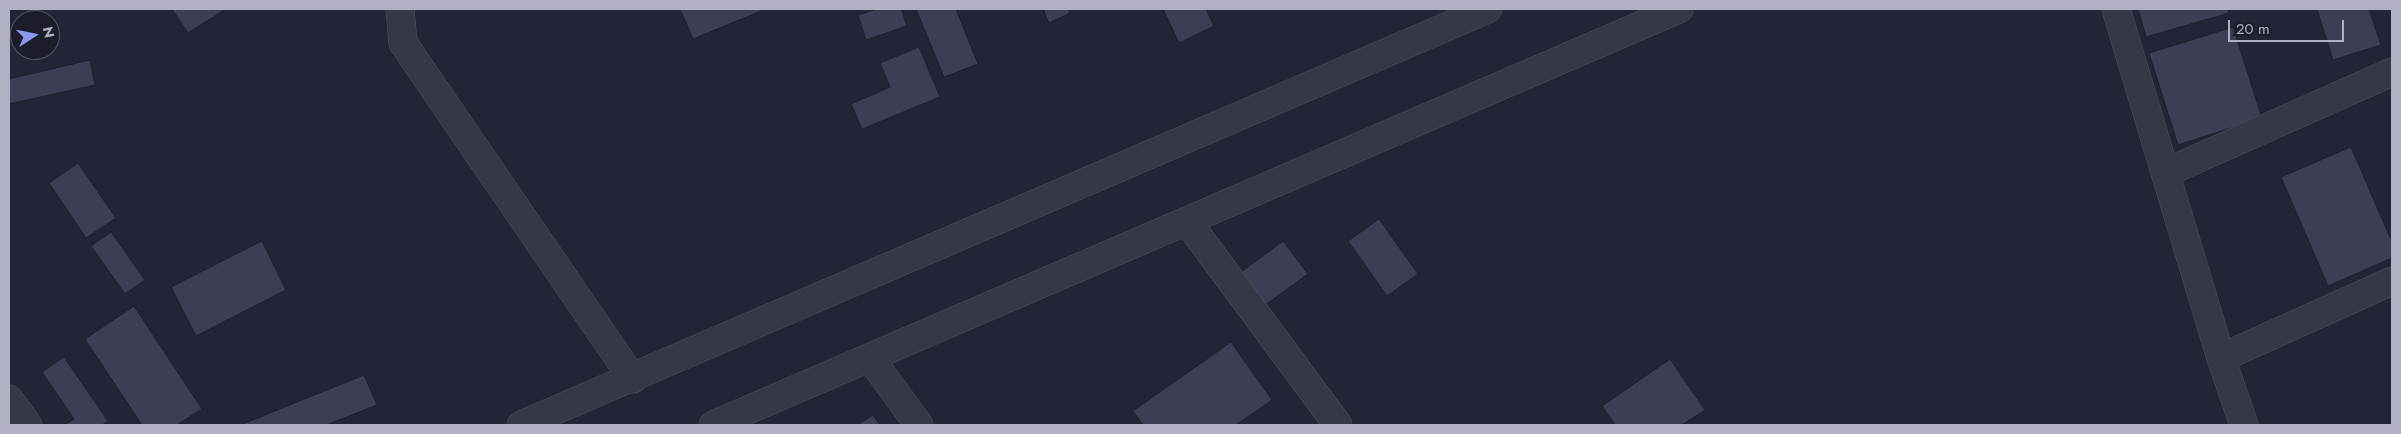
<!DOCTYPE html>
<style>
body{margin:0}
#map{position:relative;width:2401px;height:434px;overflow:hidden;background:#222536;font-family:Jost,sans-serif}
canvas{display:block}
.frame{position:absolute;inset:0;border:10px solid #b0b2c3;pointer-events:none}
.north{position:absolute;left:10px;top:10px;width:50px;height:50px;box-sizing:border-box;background:#1b1d2b;border:1px solid #575968;border-radius:50%;rotate:79deg;font-size:14px;font-weight:700;line-height:20px;text-align:center;color:#b0b2c3}
.north::after{content:'';display:block;margin:auto;width:18px;height:22px;background:#8a97ed;clip-path:polygon(50% 0,100% 100%,50% 72%,0 100%)}
.scale{position:absolute;left:2228px;top:20px;width:116px;height:22px;box-sizing:border-box;border:2px solid #b0b2c3;border-top:0;padding-left:6px;font-size:15px;line-height:18px;white-space:nowrap;color:#b0b2c3;-webkit-text-stroke:4px #1b1d2b;paint-order:stroke}
</style>
<div id="map">
<canvas width="2401" height="434"></canvas>
<div class="frame"></div>
<div class="north">N</div>
<div class="scale">20 m</div>
</div>
<script>
const ctx = document.querySelector('canvas').getContext('2d');
ctx.lineJoin = 'round';
function fill(path, color) { ctx.fillStyle = color; ctx.fill(path, 'evenodd'); }
const shape = rows => new Path2D(rows.map(r => 'M' + r).join(''));
function stroke(path, color, width, dash) { ctx.strokeStyle = color; ctx.lineWidth = width; ctx.lineCap = dash ? 'butt' : 'round'; ctx.setLineDash(dash || []); ctx.stroke(path); }
const building = shape([
 [172,9,226,9,188,33,172,9],
 [680,9,766,9,693,39,680,9],
 [877,9,901,9,907,26,866,40,858,15,877,9],
 [916,9,956,9,978,64,944,77,916,9],
 [1043,9,1068,9,1070,13,1049,23,1043,9],
 [1163,9,1206,9,1214,26,1179,43,1163,9],
 [2138,9,2228,9,2229,13,2146,37,2138,9],
 [2317,9,2369,9,2381,45,2333,60,2317,9],
 [2233,27,2262,118,2178,145,2149,53,2233,27],
 [919,47,940,97,862,129,851,104,890,87,880,63,919,47],
 [90,60,95,85,9,104,9,79,90,60],
 [2351,147,2392,242,2392,258,2328,286,2281,177,2351,147],
 [78,163,116,218,86,238,49,183,78,163],
 [1379,219,1418,274,1387,296,1348,241,1379,219],
 [111,232,145,280,125,294,91,246,111,232],
 [262,241,286,290,196,336,171,287,262,241],
 [1283,241,1308,274,1257,311,1233,278,1283,241],
 [134,306,202,409,177,425,142,425,85,339,134,306],
 [1231,342,1272,400,1236,425,1143,425,1133,411,1231,342],
 [64,357,108,421,102,425,64,425,74,419,42,372,64,357],
 [1670,359,1705,410,1682,425,1615,425,1602,406,1670,359],
 [364,375,377,405,326,425,240,425,364,375],
 [873,415,880,425,857,425,873,415]
]);
fill(building, '#3c3f53');
stroke(building, '#1d1f2d', 1);
const minor = shape([
 [400,9,403,43,633,379],
 [2116,9,2221,358,2244,425],
 [2165,173,2392,72],
 [1187,221,1338,425],
 [870,358,919,425],
 [2221,358,2392,281],
 [9,399,28,425],
 [521,425,1488,9],
 [713,425,1679,9]
]);
stroke(minor, '#505261', 29);
stroke(minor, '#353846', 28);
</script>
